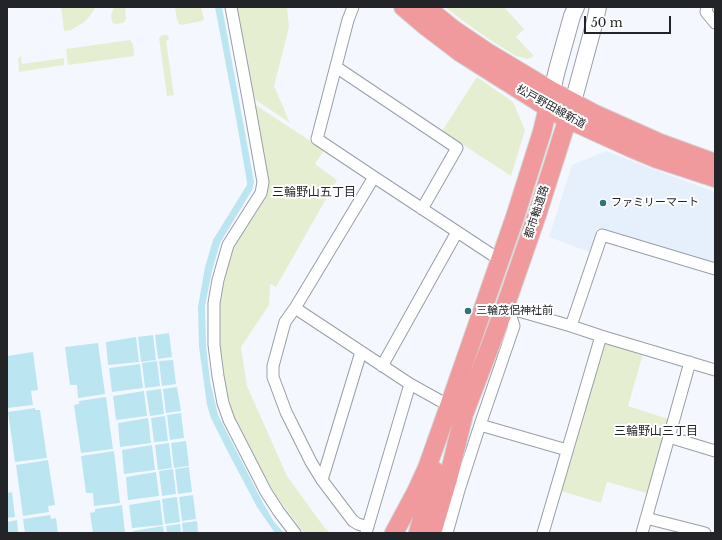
<!DOCTYPE html>
<meta charset="utf-8">
<style>
body{margin:0}
#map{position:relative;width:722px;height:540px;overflow:hidden;background:#f4f8fe;font-family:"Libre Baskerville",serif}
canvas{display:block}
.frame{position:absolute;inset:0;border:8px solid #222428;pointer-events:none}
.scale{position:absolute;left:584px;top:16px;width:87px;height:18px;box-sizing:border-box;border:2px solid #222428;border-top:0;padding-left:5px;font-size:12px;line-height:14px;white-space:nowrap;color:#222428;-webkit-text-stroke:3px #fff;paint-order:stroke}
</style>
<div id="map">
<canvas width="722" height="540"></canvas>
<div class="frame"></div>
<div class="scale">50 m</div>
</div>
<script>
const ctx = document.querySelector('canvas').getContext('2d');
ctx.lineJoin = 'round';
function fill(path, color) { ctx.fillStyle = color; ctx.fill(path, 'evenodd'); }
const shape = rows => new Path2D(rows.map(r => 'M' + r).join(''));
function stroke(path, color, width, dash) { ctx.strokeStyle = color; ctx.lineWidth = width; ctx.lineCap = dash ? 'butt' : 'round'; ctx.setLineDash(dash || []); ctx.stroke(path); }
function drawText(font, color, halo, rows, align = 'center') {
  ctx.font = font + ' "Libre Baskerville","Noto Sans JP",serif'; ctx.lineWidth = 4; ctx.setLineDash([]); ctx.textBaseline = 'middle'; ctx.strokeStyle = halo; ctx.fillStyle = color; for (const [text, x, y, turn = 0] of rows) {
    ctx.save(); ctx.translate(x, y); ctx.rotate((+turn || 0) * Math.PI / 180); ctx.textAlign = isNaN(turn) ? turn : align; if (halo) ctx.strokeText(text, 0, 0); ctx.fillText(text, 0, 0); ctx.restore();
  }
}
fill(shape([
 [606,151,645,166,715,192,715,263,597,228,589,252,549,237,572,165]
]), '#e6effc');
fill(shape([
 [61,7,96,7,89,17,83,23,71,30,64,31],
 [114,7,125,7,126,19,123,23,115,24,113,23,112,22,111,15],
 [175,7,201,7,204,19,202,21,181,25,179,24,177,20],
 [235,7,287,7,289,27,274,86,290,123,253,98],
 [445,7,504,7,524,29,516,37,534,56,528,59,516,56,490,40,463,21],
 [162,35,167,35,168,36,169,40,166,41,174,95,167,96,159,38],
 [130,40,133,44,134,56,68,65,66,49],
 [21,56,22,64,64,58,64,65,19,72,18,59],
 [477,77,513,102,525,130,511,176,442,131],
 [254,104,324,150,315,164,337,180,276,287,270,284,269,305,241,347,247,386,287,476,324,527,330,533,304,533,276,496,234,419,228,395,219,349,218,317,223,282,232,248,267,192,268,182],
 [608,343,643,354,628,406,668,419,647,493,607,482,601,503,561,491,603,346]
]), '#e6eed1');
fill(shape([
 [215,7,222,7,254,182,252,190,220,243,212,271,205,306,206,346,210,381,218,415,263,503,274,522,284,533,275,533,257,507,229,454,211,418,207,405,199,347,198,307,205,267,213,240,247,185,247,182,236,118],
 [169,333,172,357,158,359,155,335],
 [153,335,156,360,141,362,138,337],
 [136,337,139,362,108,365,106,342],
 [98,343,105,394,78,398,77,385,70,385,65,347],
 [33,352,38,390,31,391,33,405,7,408,7,356],
 [173,360,176,384,162,386,159,361],
 [157,361,160,386,145,388,142,363],
 [140,364,143,388,112,392,109,368],
 [177,387,181,411,166,413,163,389],
 [161,389,164,414,150,416,146,391],
 [144,391,147,416,116,420,113,396],
 [106,397,113,449,81,453,74,405,79,404,79,401],
 [35,408,35,410,40,410,47,458,15,462,8,412],
 [181,413,184,438,170,440,167,415],
 [165,416,168,441,154,442,151,418],
 [148,418,151,443,120,447,118,423],
 [186,441,189,466,174,468,171,443],
 [169,443,172,468,158,470,155,445],
 [152,445,155,470,124,474,122,450],
 [114,451,120,503,94,506,93,493,86,493,81,456],
 [48,460,55,505,48,506,49,512,23,516,16,465],
 [189,467,192,492,178,494,175,469],
 [173,469,176,494,162,496,159,471],
 [156,472,159,496,128,500,126,477],
 [12,492,15,517,7,518,7,493],
 [193,495,196,519,182,521,179,497],
 [177,497,180,522,165,524,162,499],
 [160,500,163,525,132,528,129,505],
 [122,505,125,533,93,533,90,513,95,512,95,509],
 [50,515,51,519,56,518,58,533,25,533,23,519],
 [17,520,18,533,7,533,7,522],
 [197,521,198,533,183,533,182,523],
 [180,524,181,533,167,533,166,526],
 [163,526,164,533,133,533,133,531]
]), '#bbe5f0');
const street = shape([
 [231,7,248,98,263,182,261,193,228,245,218,280,214,303,214,345,218,376,223,403,229,420,266,492,279,512,295,533],
 [353,7,348,20,317,139,374,177,500,260],
 [707,7,706,12,715,23],
 [336,67,457,148,422,209],
 [374,177,295,308,410,384,455,409],
 [505,307,571,326,601,336,715,370],
 [295,308,285,322,273,366,273,377,286,412,311,462,322,480,353,521,358,524,368,527],
 [571,326,602,235,715,269],
 [382,366,457,232],
 [480,425,567,450],
 [669,437,690,362],
 [322,480,361,352],
 [646,518,705,533],
 [366,533,410,384],
 [447,533,459,490,480,425,514,326,511,317],
 [543,533,601,336],
 [642,533,669,437,715,451]
]);
const secondary = shape([
 [552,91,557,70,572,16,576,7],
 [573,102,595,21,598,7]
]);
const primary = shape([
 [403,7,423,24,461,53,548,108,567,119,633,149,657,159,715,178],
 [426,7,453,29,487,52,552,91,595,114,660,143,715,163],
 [394,533,416,492,427,468,449,406,515,217,542,132,552,91],
 [418,533,435,471],
 [432,533,448,479,464,414,505,307,537,215,573,102]
]);
stroke(street, '#989fa7', 13);
stroke(secondary, '#989fa7', 18);
stroke(primary, '#d3d3d4', 20);
stroke(street, '#fff', 11);
stroke(secondary, '#fff', 16);
stroke(primary, '#f09a9d', 18);
for (const [x, y, r, color] of [
 [603,203,4,"#2c757c"],
 [468,311,4,"#2c757c"]
]) { const dot = new Path2D(); dot.arc(x, y, r, 0, 2 * Math.PI); ctx.fillStyle = color; ctx.fill(dot); stroke(dot, '#fff', 1.5); }
drawText('11px', '#222428', '#fff', [
 ["松戸野田線新道",551,107,29],
 ["都市軸道路",537,212,-72]
]);
drawText('11px', '#222428', '#fff', [
 ["ファミリーマート",611,203],
 ["三輪茂侶神社前",476,311]
], 'left');
drawText('12px', '#222428', '#fff', [
 ["三輪野山五丁目",314,193],
 ["三輪野山三丁目",656,432]
]);
</script>
